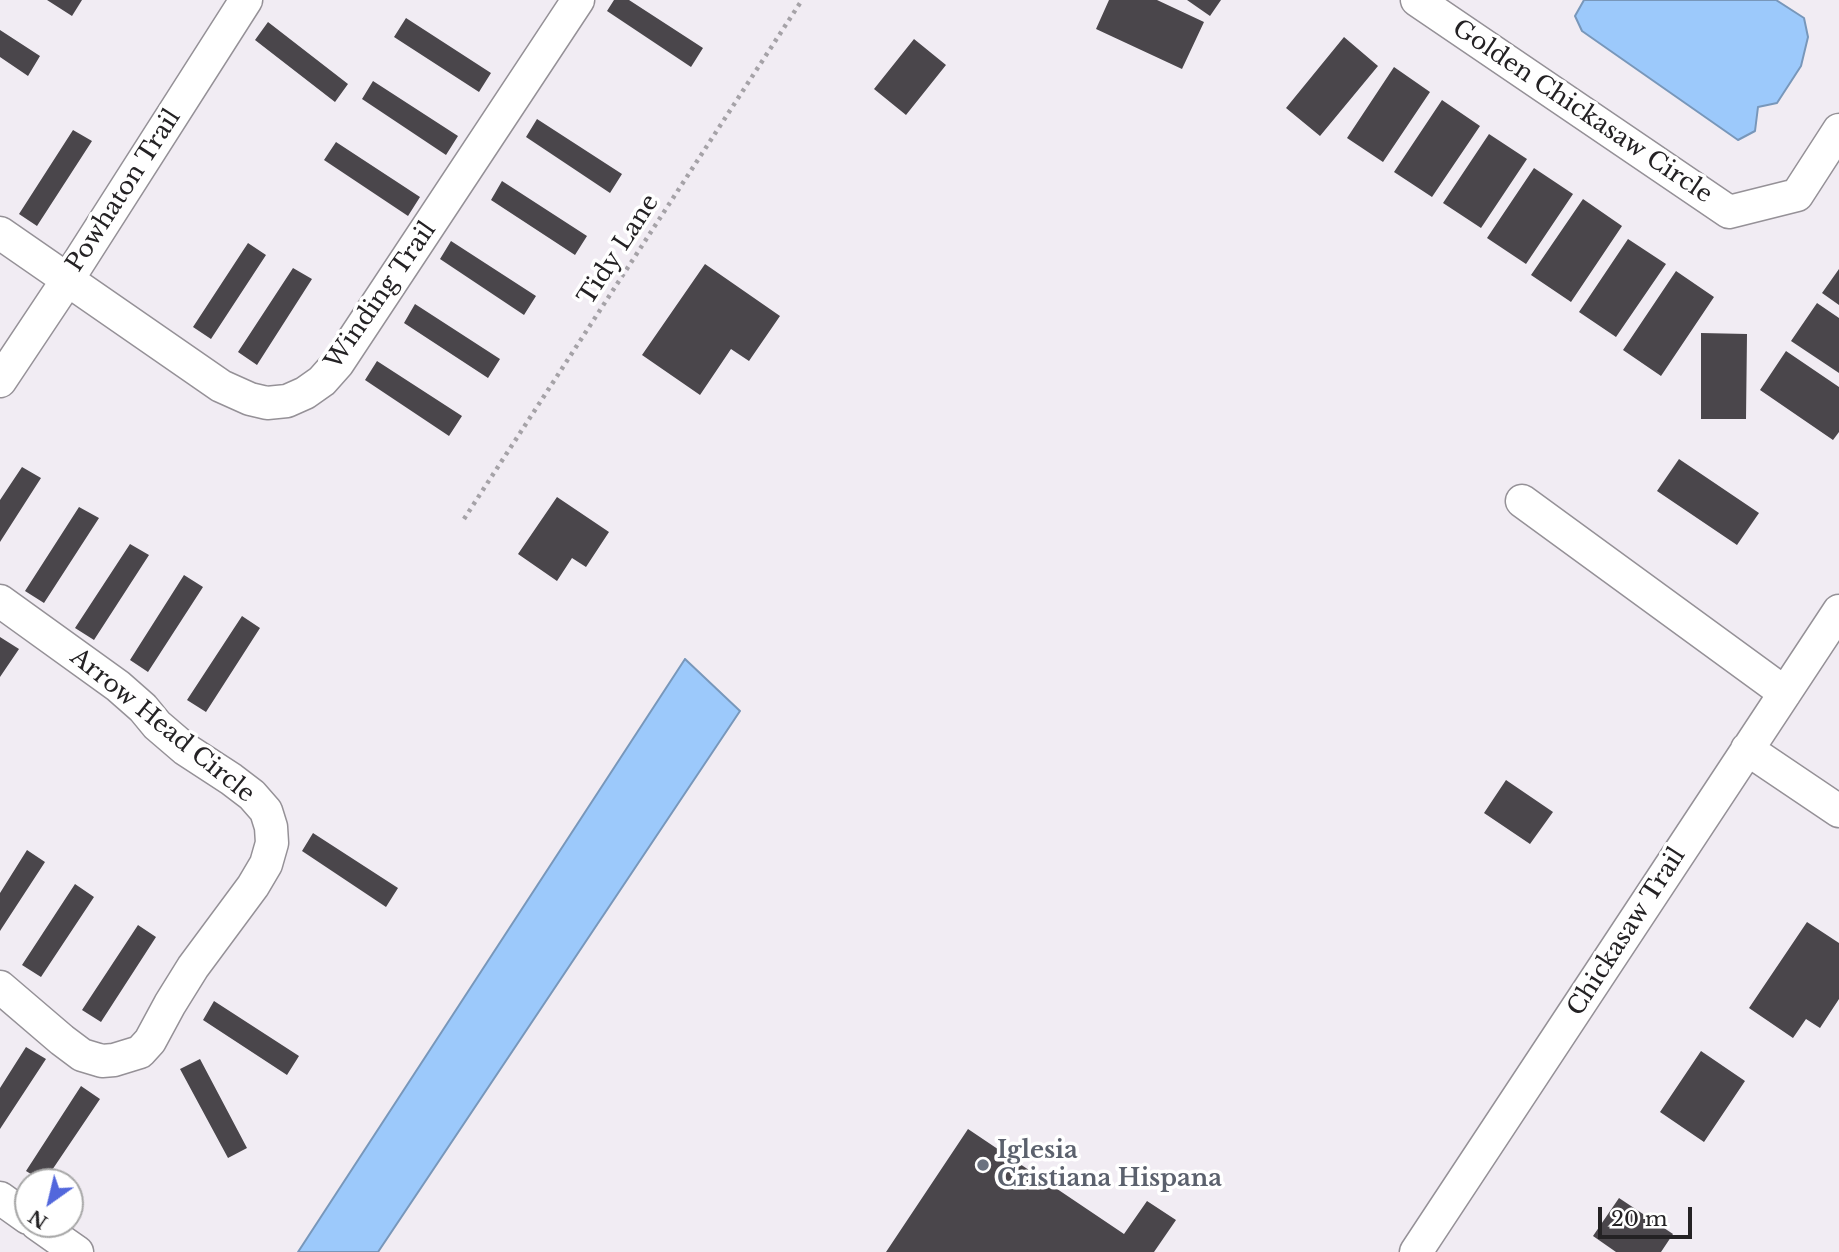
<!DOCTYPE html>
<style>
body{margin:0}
#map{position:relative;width:1839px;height:1252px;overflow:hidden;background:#f1ecf3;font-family:"Libre Baskerville",serif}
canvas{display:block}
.north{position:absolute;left:14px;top:1168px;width:70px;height:70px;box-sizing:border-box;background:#fff;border:2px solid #a7a7a7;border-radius:50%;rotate:214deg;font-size:19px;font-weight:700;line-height:28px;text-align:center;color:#242224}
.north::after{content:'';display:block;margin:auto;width:24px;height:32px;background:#5267dc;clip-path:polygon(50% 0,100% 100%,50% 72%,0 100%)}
.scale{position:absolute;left:1598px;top:1207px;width:94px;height:32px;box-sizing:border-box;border:4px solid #242224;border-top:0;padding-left:9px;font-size:21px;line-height:24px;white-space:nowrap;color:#242224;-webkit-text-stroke:5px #fff;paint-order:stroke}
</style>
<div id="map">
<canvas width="1839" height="1252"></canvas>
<div class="north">N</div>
<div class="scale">20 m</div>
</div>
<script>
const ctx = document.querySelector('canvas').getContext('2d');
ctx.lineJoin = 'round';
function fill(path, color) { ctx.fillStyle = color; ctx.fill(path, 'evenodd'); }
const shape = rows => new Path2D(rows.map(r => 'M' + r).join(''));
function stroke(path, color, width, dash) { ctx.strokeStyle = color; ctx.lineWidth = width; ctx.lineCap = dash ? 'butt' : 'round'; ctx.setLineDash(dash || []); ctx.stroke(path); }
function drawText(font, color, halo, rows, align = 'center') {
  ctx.font = font + ' "Libre Baskerville",serif'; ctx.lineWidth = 7; ctx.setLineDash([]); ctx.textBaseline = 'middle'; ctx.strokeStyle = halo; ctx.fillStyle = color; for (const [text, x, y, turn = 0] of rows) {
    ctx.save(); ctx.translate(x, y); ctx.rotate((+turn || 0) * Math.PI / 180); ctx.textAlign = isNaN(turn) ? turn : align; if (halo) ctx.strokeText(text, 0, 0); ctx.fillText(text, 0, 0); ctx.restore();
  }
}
const water = shape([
 [1584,0,1776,0,1804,18,1808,37,1801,66,1777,103,1758,107,1755,131,1738,140,1582,31,1575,16,1584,0],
 [685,659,740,711,378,1252,298,1252,685,659]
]);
fill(water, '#9cc9fb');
stroke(water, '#7897ba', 2);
fill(shape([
 [47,0,82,0,72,16],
 [614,0,629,0,703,48,691,67,607,11],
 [1109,0,1157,0,1204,22,1182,69,1096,29],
 [1187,0,1221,0,1210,16],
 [406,18,491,73,479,92,394,37],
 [268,22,348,84,335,102,255,40],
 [0,30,40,56,28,76,0,57],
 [1344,37,1378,66,1320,136,1286,108],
 [914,39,946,65,906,115,874,89],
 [1394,67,1430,92,1383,162,1347,138],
 [373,81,458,136,446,155,362,99],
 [1442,100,1480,126,1432,197,1394,172],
 [537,119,622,174,610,193,526,137],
 [73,130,92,141,37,226,19,214],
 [1489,134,1527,159,1481,228,1443,203],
 [336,142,420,197,408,216,324,160],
 [1534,168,1573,194,1526,264,1487,238],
 [502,181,587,236,575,255,491,200],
 [1583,199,1622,226,1571,302,1531,275],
 [1628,239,1666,264,1616,337,1579,312],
 [451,241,536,296,524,315,440,259],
 [248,243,266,255,211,339,193,327],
 [705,264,780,316,749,361,731,349,700,395,642,355],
 [293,268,312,279,257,365,238,352],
 [1839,269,1839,305,1822,293],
 [1676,271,1714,297,1661,376,1623,350],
 [1817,303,1839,318,1839,373,1791,341],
 [415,304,500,359,488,378,404,323],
 [1701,333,1747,334,1746,419,1701,419],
 [1786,351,1839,387,1839,432,1833,440,1760,390],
 [377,361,462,416,449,436,365,380],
 [1679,459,1759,513,1737,545,1657,491],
 [22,467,41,478,0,542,0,500],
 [557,497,609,532,586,567,572,558,557,581,518,554],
 [79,507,99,518,44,603,25,591],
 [130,544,149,555,94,640,75,628],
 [184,575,203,587,148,672,130,660],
 [242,616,260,628,206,712,187,700],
 [0,637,19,649,0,677],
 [1506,780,1553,812,1530,844,1484,813],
 [313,833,398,888,386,907,302,851],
 [27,850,45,862,0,931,0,893],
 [75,884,94,897,41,977,22,965],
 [1807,922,1839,943,1839,999,1820,1028,1806,1019,1793,1038,1749,1008],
 [138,925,156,937,101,1022,82,1010],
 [214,1001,299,1056,287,1075,203,1020],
 [26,1047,46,1059,0,1129,0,1088],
 [1701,1051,1745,1081,1704,1142,1660,1112],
 [200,1059,247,1148,228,1158,180,1069],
 [81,1086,100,1099,44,1182,26,1171],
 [968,1129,1124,1234,1147,1201,1176,1220,1154,1252,886,1252],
 [1619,1198,1673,1234,1661,1252,1616,1252,1593,1236]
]), '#4a464b');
const minor = shape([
 [1417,0,1729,212,1797,195,1839,130],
 [0,233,221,386,250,399,267,403,287,401,305,393,322,381,338,363,578,0],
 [0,381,68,279,246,0],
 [1522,501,1785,693],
 [0,601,118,686,143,708,157,725,185,749,231,779,252,795,266,811,271,827,272,843,266,864,253,886,193,967,170,1004,150,1041,140,1052,114,1060,102,1061,82,1055,62,1040,0,987],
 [1747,749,1839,811],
 [0,1198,28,1218],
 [37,1224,77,1252],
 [1416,1252,1839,611]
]);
stroke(minor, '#959197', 35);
stroke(shape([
 [464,519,802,0]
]), '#a5a2a7', 4.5, [3.5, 5]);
stroke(minor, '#fff', 32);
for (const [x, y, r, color] of [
 [983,1165,7,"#6b7280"]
]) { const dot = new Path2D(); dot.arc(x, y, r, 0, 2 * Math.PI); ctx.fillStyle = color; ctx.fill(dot); stroke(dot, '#fff', 2.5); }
drawText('24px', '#242224', '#fff', [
 ["Golden Chickasaw Circle",1582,112,34],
 ["Powhaton Trail",124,191,-57],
 ["Tidy Lane",619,250,-57],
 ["Winding Trail",381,296,-55],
 ["Arrow Head Circle",162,726,39],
 ["Chickasaw Trail",1627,932,-57]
]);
drawText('bold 24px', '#5b616d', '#fff', [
 ["Iglesia",997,1151],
 ["Cristiana Hispana",997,1179]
], 'left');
</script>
